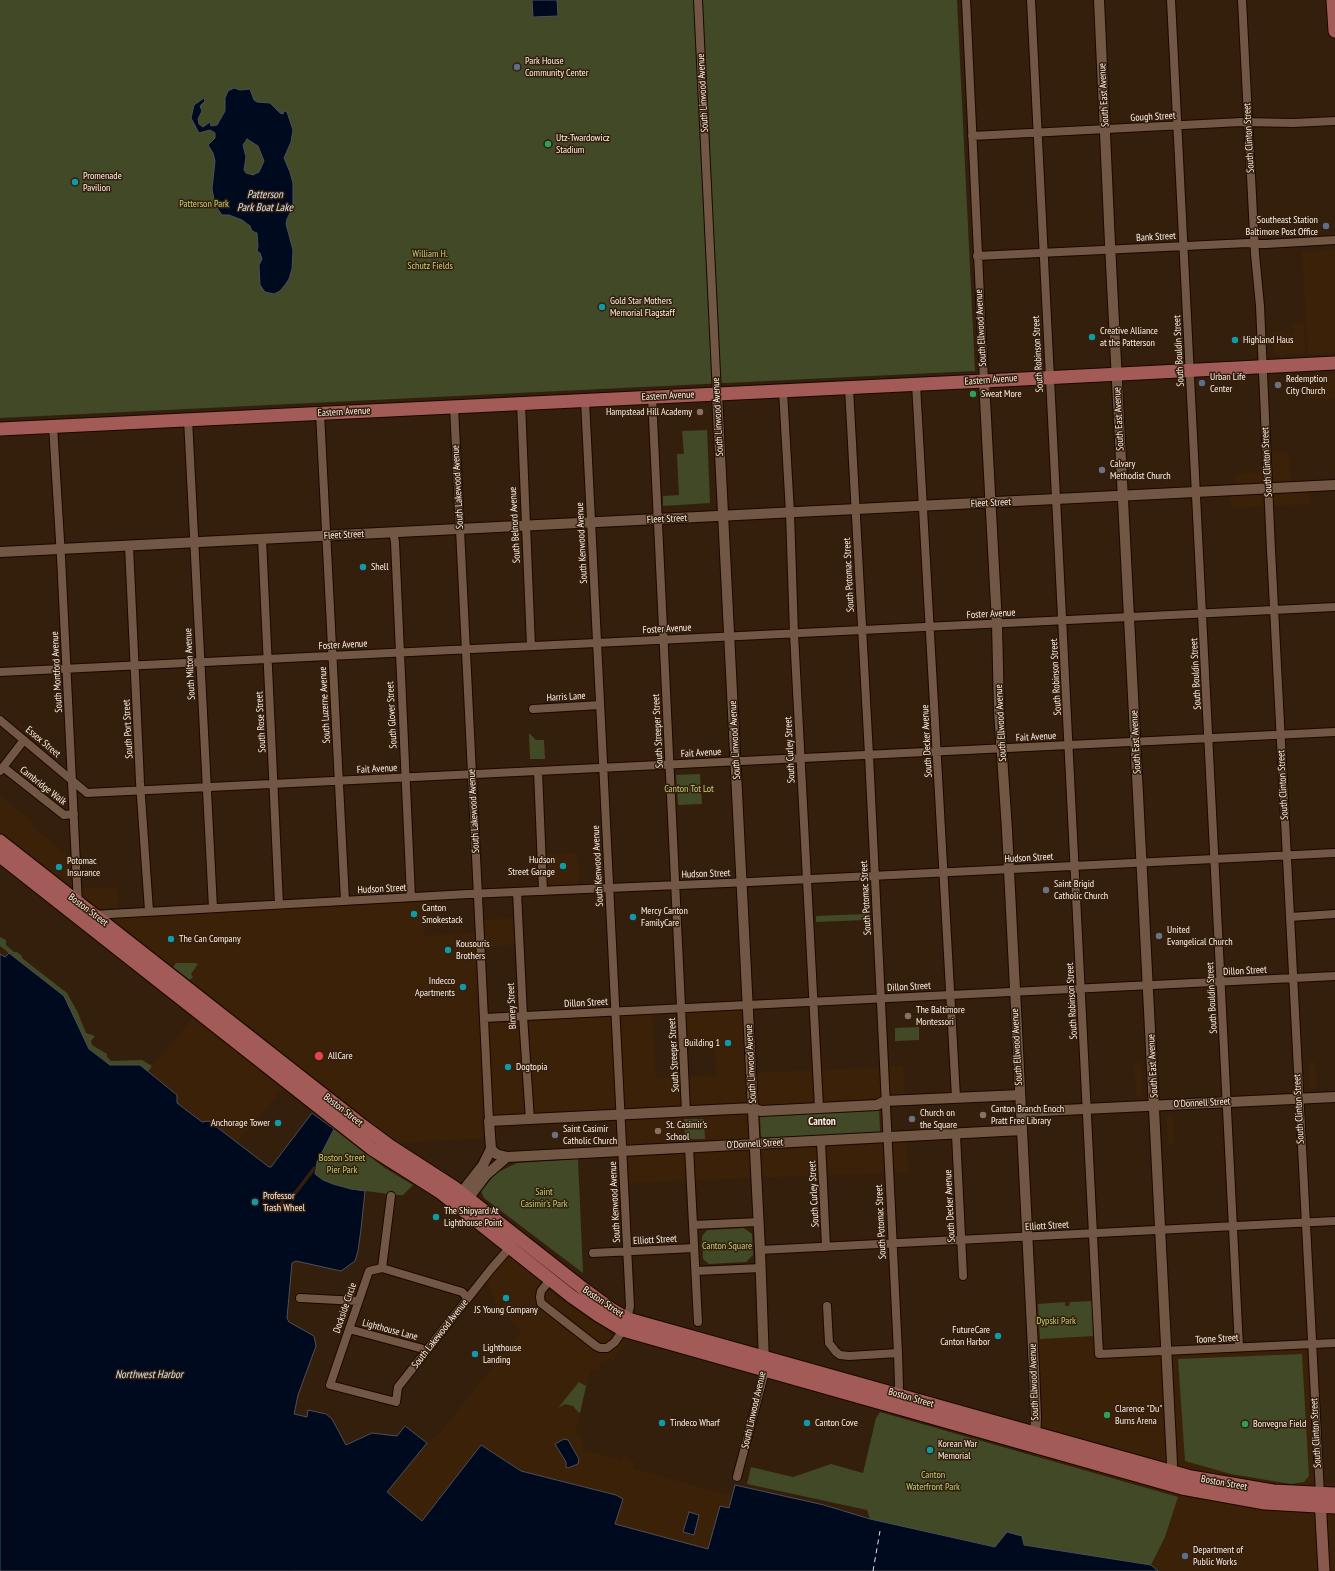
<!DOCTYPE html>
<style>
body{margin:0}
canvas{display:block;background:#341e0c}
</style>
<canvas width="1335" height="1571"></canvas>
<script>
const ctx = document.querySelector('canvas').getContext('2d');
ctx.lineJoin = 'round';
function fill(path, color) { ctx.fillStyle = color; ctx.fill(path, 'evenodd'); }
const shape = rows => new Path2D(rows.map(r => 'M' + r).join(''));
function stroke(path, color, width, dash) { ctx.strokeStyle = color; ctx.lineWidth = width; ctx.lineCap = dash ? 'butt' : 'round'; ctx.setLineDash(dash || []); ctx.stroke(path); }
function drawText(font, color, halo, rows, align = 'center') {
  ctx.font = font + ' "PT Sans Narrow",sans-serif'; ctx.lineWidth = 3; ctx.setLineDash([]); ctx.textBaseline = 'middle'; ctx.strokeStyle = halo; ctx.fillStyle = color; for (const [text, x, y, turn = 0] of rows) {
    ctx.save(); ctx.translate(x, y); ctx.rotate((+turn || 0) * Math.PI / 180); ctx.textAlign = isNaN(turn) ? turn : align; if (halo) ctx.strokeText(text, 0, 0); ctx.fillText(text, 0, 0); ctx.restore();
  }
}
fill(shape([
 [1335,250,1335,353,1308,354,1302,252],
 [1304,323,1305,354,1274,355,1273,332,1283,332,1284,335,1293,334,1293,324],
 [1335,374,1335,398,1310,399,1310,401,1305,401,1304,375],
 [1289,452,1290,487,1309,487,1310,504,1231,508,1230,491,1237,490,1236,474,1269,472,1268,453],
 [0,796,33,822,31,825,70,857,79,877,79,888,117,887,119,914,422,899,424,936,480,932,480,920,519,918,520,944,481,947,484,1019,652,1009,656,1078,717,1075,714,1045,683,1046,681,1008,748,1005,751,1073,903,1066,905,1101,887,1102,888,1138,906,1137,908,1172,624,1183,622,1119,503,1126,497,1129,497,1138,380,1143,291,1078,237,1142,209,1121,202,1122,177,1103,177,1095,148,1072,201,1007,0,846],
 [577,853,579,892,543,895,541,854],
 [1141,1062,1143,1097,1136,1097,1134,1063],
 [1309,1062,1315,1062,1316,1087,1310,1088],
 [1166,1117,1173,1117,1174,1143,1168,1143],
 [509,1255,539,1280,558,1298,611,1334,626,1342,615,1356,614,1362,610,1359,600,1363,598,1371,591,1370,575,1433,580,1435,585,1450,621,1460,624,1454,635,1463,633,1469,733,1496,729,1508,720,1506,708,1549,615,1524,623,1499,616,1495,521,1471,481,1445,422,1521,387,1492,427,1443,439,1434,521,1331,497,1305,489,1285,485,1283],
 [1093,1301,1098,1351,1313,1343,1320,1484,1335,1483,1335,1571,1158,1571,1151,1565,1165,1537,1178,1497,1036,1457,1030,1304]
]), '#3c2109');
fill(shape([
 [0,0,957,0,975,371,0,418],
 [707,430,710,503,663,506,663,496,679,495,677,454,684,454,682,431],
 [529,733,536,740,544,740,545,759,530,759],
 [700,774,702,804,678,805,676,775],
 [866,914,866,920,816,922,816,916],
 [0,937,6,940,6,945,14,952,17,952,22,956,22,958,67,993,78,1013,86,1033,95,1036,91,1041,92,1045,107,1054,107,1057,111,1061,142,1060,152,1066,148,1072,140,1065,110,1065,89,1049,64,996,0,946],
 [176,963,195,963,198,964,191,974,193,977,190,980,173,967],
 [919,1027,919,1040,895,1041,895,1028],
 [879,1108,880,1132,879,1133,763,1138,761,1136,760,1116],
 [684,1119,704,1119,705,1139,685,1139],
 [334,1129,385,1168,413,1185,403,1195,396,1195,343,1188,323,1180,315,1174,317,1162],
 [578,1159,583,1273,484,1198,481,1191,496,1173,517,1163],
 [744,1228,752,1234,753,1255,746,1262,709,1264,703,1259,702,1236,707,1230],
 [1093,1301,1094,1336,1040,1339,1038,1304,1065,1302,1065,1306,1069,1306,1070,1302],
 [1302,1354,1309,1476,1304,1482,1291,1484,1231,1474,1185,1461,1178,1359],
 [579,1382,586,1386,580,1413,578,1412,573,1406,565,1404,558,1408],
 [880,1412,1178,1497,1165,1537,1151,1565,1024,1545,1021,1536,1007,1532,996,1547,870,1519,867,1510,747,1484,751,1467,793,1477,831,1464,863,1473,876,1418]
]), '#414927');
const water = shape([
 [532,0,557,0,558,16,533,17,532,0],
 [234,88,240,90,250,89,254,100,257,102,270,103,280,113,283,114,284,111,287,112,293,130,291,142,284,158,290,172,293,183,293,207,287,219,286,224,293,250,292,269,289,279,285,285,280,291,274,294,265,292,260,285,259,265,262,259,260,253,257,251,258,246,257,233,252,231,250,226,242,220,229,215,222,215,215,205,212,189,215,161,213,153,208,145,215,138,215,133,210,130,199,133,191,118,194,105,204,98,205,101,200,106,202,111,198,119,199,124,203,127,210,122,211,126,217,125,225,111,225,98,228,91,234,88],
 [247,139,258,146,264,161,259,172,253,175,246,173,244,170,246,157,243,145,247,139],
 [9,953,64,996,89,1049,110,1065,140,1065,177,1095,177,1103,202,1122,209,1121,269,1167,271,1167,312,1113,334,1129,317,1162,315,1174,323,1180,333,1184,351,1189,365,1191,361,1229,358,1251,355,1261,341,1271,296,1261,292,1263,287,1318,289,1322,314,1336,316,1346,298,1395,294,1414,307,1417,308,1410,326,1414,332,1419,346,1445,372,1433,397,1436,405,1426,427,1443,387,1492,422,1521,481,1445,521,1471,616,1495,623,1499,615,1524,708,1549,720,1506,729,1508,735,1485,824,1505,870,1519,995,1547,1007,1532,1022,1536,1024,1545,1151,1565,1158,1571,0,1571,0,954,5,957,9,953],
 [564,1439,568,1440,579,1459,578,1464,568,1468,566,1467,566,1462,555,1444,564,1439],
 [689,1512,699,1515,694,1535,683,1532,689,1512]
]);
fill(water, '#000a1e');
stroke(water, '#4c4f5b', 1);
fill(shape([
 [316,1166,316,1169,296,1195,287,1197,283,1202,286,1204,285,1209,278,1208,278,1205,286,1194,293,1193,313,1167]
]), '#341e0c');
stroke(shape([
 [873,1571,880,1531]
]), '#d6e5f1', 1, [5, 4]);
const minor = shape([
 [698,0,717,394],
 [966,0,984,381],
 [1031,0,1099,1354,1335,1343],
 [1171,0,1239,1347],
 [1242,0,1255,254,1260,306,1271,550,1320,1494],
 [972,136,1241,122,1293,123,1335,121],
 [977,256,1248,243,1255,244,1266,244,1335,240],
 [916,384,956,1097],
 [849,388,869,755,898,1353,899,1385,898,1399],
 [783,391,790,513,794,634,819,1107],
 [652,397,686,1112],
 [521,403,531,646],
 [454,407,489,1121],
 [320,413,345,901],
 [188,419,213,908],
 [53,426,61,557,78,905],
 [393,532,395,542,411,897],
 [262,539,279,904],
 [129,546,140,782,149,911],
 [0,672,1335,607],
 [533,709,600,705],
 [0,720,87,793,1335,732],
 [3,767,64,815,74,814],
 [0,771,24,740],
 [538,771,543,891],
 [517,892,523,1016,530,1120],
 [92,915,468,894,750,882,1335,853],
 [1290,917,1335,914],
 [484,1018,1335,976],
 [956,1135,963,1276],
 [821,1141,826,1247],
 [689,1147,698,1322],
 [693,1225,759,1222],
 [760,1250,1335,1221],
 [593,1253,694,1248],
 [382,1268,391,1196],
 [696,1271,761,1268],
 [550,1280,541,1291,540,1297,541,1303,596,1346,600,1348,607,1348,615,1342,626,1325,630,1306,585,400],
 [300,1298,358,1301],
 [468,1298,462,1292,382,1268,369,1271,330,1385,396,1402,398,1387,406,1377,427,1350,491,1269,512,1245],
 [827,1306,829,1343,836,1352,840,1355,849,1356,898,1353],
 [349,1329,427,1350],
 [737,1477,765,1371]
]);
const tertiary = shape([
 [1099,0,1110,244,1172,1463,1171,1478],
 [984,381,997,624,999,711,1007,830,1034,1369,1036,1417,1035,1441],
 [717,394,760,1250,764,1363],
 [0,552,1335,485],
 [1021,1112,1335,1097],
 [491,1149,496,1154,507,1157,1022,1130],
 [457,1198,483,1165,491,1149,489,1121,753,1108,761,1111,877,1105,885,1101,1020,1095],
 [464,1204,486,1175,507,1157]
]);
const secondary = shape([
 [1320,1498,1324,1571]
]);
const primary = shape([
 [1333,0,1335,31],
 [0,429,984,381,1335,363],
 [0,841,363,1126,390,1146,455,1188,585,1290,611,1309,628,1319,1191,1477,1273,1491,1335,1494],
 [0,856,372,1149,440,1192,571,1296,598,1315,623,1330,1182,1488,1265,1503,1335,1507]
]);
stroke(minor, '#1a0700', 10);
stroke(tertiary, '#1a0700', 12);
stroke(secondary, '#1a0700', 13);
stroke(primary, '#1a0700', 15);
stroke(minor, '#715744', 8);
stroke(tertiary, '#715744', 10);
stroke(secondary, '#8a594e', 11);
stroke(primary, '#a35b58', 13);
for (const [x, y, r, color] of [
 [517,67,4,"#5c6f8a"],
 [548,144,4,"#2e9e5b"],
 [75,182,4,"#0f9aa8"],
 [1326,226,4,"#5c6f8a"],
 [602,307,4,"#0f9aa8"],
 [1092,337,4,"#0f9aa8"],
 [1235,340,4,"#0f9aa8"],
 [1202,383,4,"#5c6f8a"],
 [1278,385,4,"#6b7280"],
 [973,394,4,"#2e9e5b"],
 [700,412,4,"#8d6e63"],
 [1102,470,4,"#6b7280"],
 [363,567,4,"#0f9aa8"],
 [563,866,4,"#0f9aa8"],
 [59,867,4,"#0f9aa8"],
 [1046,890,4,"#6b7280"],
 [414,914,4,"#0f9aa8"],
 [633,917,4,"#0f9aa8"],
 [1159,936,4,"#6b7280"],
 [171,939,4,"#0f9aa8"],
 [448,950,4,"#0f9aa8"],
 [463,987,4,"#0f9aa8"],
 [908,1016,4,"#8d6e63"],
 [728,1043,4,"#0f9aa8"],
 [319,1056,5,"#e0444e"],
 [508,1067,4,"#0f9aa8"],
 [983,1115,4,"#8d6e63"],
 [912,1119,4,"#6b7280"],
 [278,1123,4,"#0f9aa8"],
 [658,1131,4,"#8d6e63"],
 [555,1135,4,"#6b7280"],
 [255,1202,4,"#0f9aa8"],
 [436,1217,4,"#0f9aa8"],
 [506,1298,4,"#0f9aa8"],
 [998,1336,4,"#0f9aa8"],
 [475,1354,4,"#0f9aa8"],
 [1107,1415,4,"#2e9e5b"],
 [662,1423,4,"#0f9aa8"],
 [807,1423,4,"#0f9aa8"],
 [1245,1424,4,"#2e9e5b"],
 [930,1450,4,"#0f9aa8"],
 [1185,1556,4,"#5c6f8a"]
]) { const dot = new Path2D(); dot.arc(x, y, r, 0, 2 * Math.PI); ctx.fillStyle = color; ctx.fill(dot); stroke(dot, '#341e0c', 1.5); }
drawText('10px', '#fdf1e8', '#341e0c', [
 ["Park House",525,61],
 ["Community Center",525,73],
 ["Utz-Twardowicz",556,138],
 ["Stadium",556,150],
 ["Promenade",83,176],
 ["Pavilion",83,188],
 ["Southeast Station",1318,220,"right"],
 ["Baltimore Post Office",1318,232,"right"],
 ["Gold Star Mothers",610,301],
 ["Memorial Flagstaff",610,313],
 ["Creative Alliance",1100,331],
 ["at the Patterson",1100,343],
 ["Highland Haus",1243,340],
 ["Urban Life",1210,377],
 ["Center",1210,389],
 ["Redemption",1286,379],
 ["City Church",1286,391],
 ["Sweat More",981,394],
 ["Hampstead Hill Academy",692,412,"right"],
 ["Calvary",1110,464],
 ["Methodist Church",1110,476],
 ["Shell",371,567],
 ["Hudson",555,860,"right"],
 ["Street Garage",555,872,"right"],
 ["Potomac",67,861],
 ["Insurance",67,873],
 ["Saint Brigid",1054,884],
 ["Catholic Church",1054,896],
 ["Canton",422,908],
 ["Smokestack",422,920],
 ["Mercy Canton",641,911],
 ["FamilyCare",641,923],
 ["United",1167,930],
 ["Evangelical Church",1167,942],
 ["The Can Company",179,939],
 ["Kousouris",456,944],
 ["Brothers",456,956],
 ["Indecco",455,981,"right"],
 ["Apartments",455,993,"right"],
 ["The Baltimore",916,1010],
 ["Montessori",916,1022],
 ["Building 1",720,1043,"right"],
 ["AllCare",328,1056],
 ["Dogtopia",516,1067],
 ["Canton Branch Enoch",991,1109],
 ["Pratt Free Library",991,1121],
 ["Church on",920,1113],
 ["the Square",920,1125],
 ["Anchorage Tower",270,1123,"right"],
 ["St. Casimir's",666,1125],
 ["School",666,1137],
 ["Saint Casimir",563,1129],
 ["Catholic Church",563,1141],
 ["Professor",263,1196],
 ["Trash Wheel",263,1208],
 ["The Shipyard At",444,1211],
 ["Lighthouse Point",444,1223],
 ["JS Young Company",506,1310,"center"],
 ["FutureCare",990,1330,"right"],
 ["Canton Harbor",990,1342,"right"],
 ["Lighthouse",483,1348],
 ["Landing",483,1360],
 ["Clarence \"Du\"",1115,1409],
 ["Burns Arena",1115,1421],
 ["Tindeco Wharf",670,1423],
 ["Canton Cove",815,1423],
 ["Bonvegna Field",1253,1424],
 ["Korean War",938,1444],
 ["Memorial",938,1456],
 ["Department of",1193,1550],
 ["Public Works",1193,1562]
], 'left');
drawText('10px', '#fdf1e8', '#341e0c', [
 ["South Linwood Avenue",703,93,-93],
 ["South East Avenue",1104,95,-93],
 ["Gough Street",1153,117,-3],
 ["South Clinton Street",1249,138,-93],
 ["Bank Street",1156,237,-3],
 ["South Ellwood Avenue",981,328,-93],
 ["South Bouldin Street",1179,351,-93],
 ["South Robinson Street",1038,354,-93],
 ["Eastern Avenue",991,380,-4],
 ["Eastern Avenue",668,396,-3],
 ["Eastern Avenue",344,412,-3],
 ["South Linwood Avenue",718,417,-93],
 ["South East Avenue",1119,419,-93],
 ["South Clinton Street",1267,462,-93],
 ["South Lakewood Avenue",458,487,-93],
 ["Fleet Street",991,503,-3],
 ["Fleet Street",667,519,-3],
 ["South Belnord Avenue",515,525,-93],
 ["Fleet Street",344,535,-3],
 ["South Kenwood Avenue",582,543,-93],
 ["South Potomac Street",849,575,-93],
 ["Foster Avenue",991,614,-3],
 ["Foster Avenue",667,629,-3],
 ["Foster Avenue",343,645,-3],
 ["South Milton Avenue",190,664,-93],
 ["South Montford Avenue",57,672,-93],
 ["South Bouldin Street",1196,674,-93],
 ["South Robinson Street",1056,677,-93],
 ["Harris Lane",566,697,-3],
 ["South Luzerne Avenue",325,705,-93],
 ["South Glover Street",392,715,-93],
 ["South Rose Street",261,722,-93],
 ["South Ellwood Avenue",1001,723,-93],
 ["South Port Street",128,729,-93],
 ["South Streeper Street",658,731,-93],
 ["Fait Avenue",1036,737,-3],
 ["South Linwood Avenue",735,740,-93],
 ["South Decker Avenue",927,741,-93],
 ["Essex Street",43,742,40],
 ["South East Avenue",1136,742,-93],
 ["South Curley Street",790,750,-93],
 ["Fait Avenue",701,753,-3],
 ["Fait Avenue",377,769,-3],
 ["South Clinton Street",1283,785,-93],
 ["Cambridge Walk",43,786,38],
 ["South Lakewood Avenue",474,811,-93],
 ["Hudson Street",1029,858,-3],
 ["South Kenwood Avenue",598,866,-93],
 ["Hudson Street",706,874,-2],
 ["Hudson Street",382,889,-3],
 ["South Potomac Street",866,898,-93],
 ["Boston Street",88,910,37],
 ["Dillon Street",1245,971,-3],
 ["Dillon Street",909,987,-3],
 ["South Bouldin Street",1212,998,-93],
 ["South Robinson Street",1072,1001,-93],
 ["Dillon Street",586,1003,-3],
 ["Binney Street",512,1006,-93],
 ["South Ellwood Avenue",1017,1047,-93],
 ["South Streeper Street",674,1055,-93],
 ["South Linwood Avenue",751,1064,-93],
 ["South East Avenue",1153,1066,-93],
 ["O'Donnell Street",1202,1103,-3],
 ["South Clinton Street",1299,1109,-93],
 ["Boston Street",343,1110,38],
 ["O'Donnell Street",755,1144,-3],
 ["South Curley Street",814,1194,-93],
 ["South Kenwood Avenue",615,1202,-93],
 ["South Decker Avenue",950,1206,-93],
 ["South Potomac Street",881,1222,-93],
 ["Elliott Street",1047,1226,-3],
 ["Elliott Street",655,1240,-3],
 ["Boston Street",603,1302,34],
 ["Dockside Circle",345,1308,-71],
 ["Lighthouse Lane",390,1330,15],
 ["South Lakewood Avenue",440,1334,-52],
 ["Toone Street",1217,1339,-3],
 ["South Ellwood Avenue",1034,1382,-92],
 ["Boston Street",911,1398,16],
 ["South Linwood Avenue",754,1410,-77],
 ["South Clinton Street",1316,1433,-93],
 ["Boston Street",1224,1483,10]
]);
drawText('10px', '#bdd177', '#341e0c', [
 ["Patterson Park",204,204],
 ["William H.",430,254],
 ["Schutz Fields",430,266],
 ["Canton Tot Lot",689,789],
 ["Boston Street",342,1158],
 ["Pier Park",342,1170],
 ["Saint",544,1192],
 ["Casimir's Park",544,1204],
 ["Canton Square",727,1246],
 ["Dypski Park",1056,1321],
 ["Canton",933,1475],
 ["Waterfront Park",933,1487]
]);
drawText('italic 11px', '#d6e5f1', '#341e0c', [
 ["Patterson",265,195],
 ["Park Boat Lake",265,208],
 ["Northwest Harbor",149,1375]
]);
drawText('bold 11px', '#fdf1e8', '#341e0c', [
 ["Canton",822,1122]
]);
</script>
